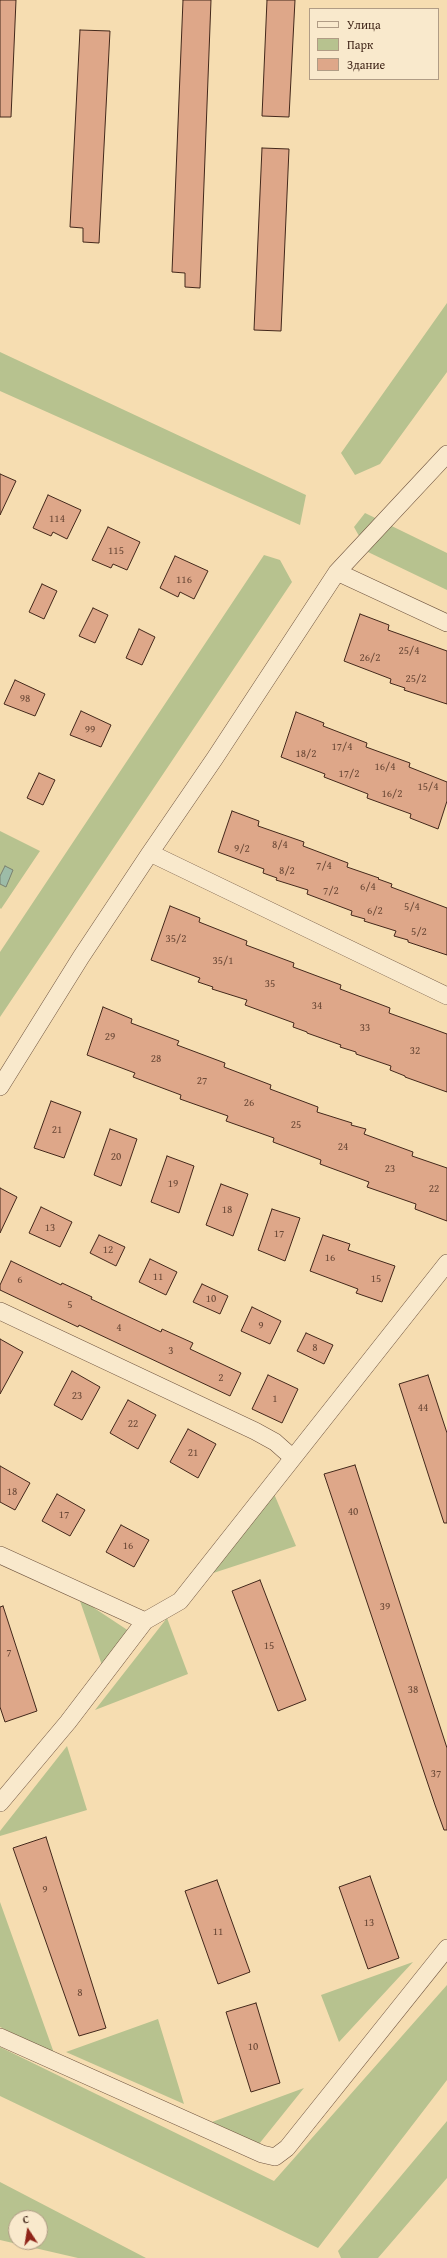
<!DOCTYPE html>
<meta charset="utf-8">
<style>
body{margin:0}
#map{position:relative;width:447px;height:2258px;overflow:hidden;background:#f6ddb1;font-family:"Gentium Book Plus",serif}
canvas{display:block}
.legend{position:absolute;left:309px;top:8px;width:130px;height:72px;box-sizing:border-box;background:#f9e9cc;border:1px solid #b09c85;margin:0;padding:5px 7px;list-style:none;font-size:12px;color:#43281b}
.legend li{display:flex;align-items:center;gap:8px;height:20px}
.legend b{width:20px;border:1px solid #b09c85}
.north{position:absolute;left:8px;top:2210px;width:40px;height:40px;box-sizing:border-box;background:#f9e9cc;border:1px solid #b09c85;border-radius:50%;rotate:348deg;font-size:11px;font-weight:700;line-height:16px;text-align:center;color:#43281b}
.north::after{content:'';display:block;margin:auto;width:14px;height:18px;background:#8f2418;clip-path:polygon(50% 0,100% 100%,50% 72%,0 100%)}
</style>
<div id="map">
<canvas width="447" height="2258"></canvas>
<ul class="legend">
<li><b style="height:5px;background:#f9e9cc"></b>Улица</li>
<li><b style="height:11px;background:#b7c28f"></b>Парк</li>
<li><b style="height:11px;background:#dea789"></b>Здание</li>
</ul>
<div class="north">С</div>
</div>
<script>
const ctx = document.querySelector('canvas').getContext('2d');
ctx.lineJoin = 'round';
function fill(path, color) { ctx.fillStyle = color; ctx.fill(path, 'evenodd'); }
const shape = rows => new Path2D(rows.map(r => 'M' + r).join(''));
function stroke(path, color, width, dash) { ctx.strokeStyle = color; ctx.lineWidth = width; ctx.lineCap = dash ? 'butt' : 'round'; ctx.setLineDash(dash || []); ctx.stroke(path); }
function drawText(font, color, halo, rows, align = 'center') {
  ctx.font = font + ' "Gentium Book Plus",serif'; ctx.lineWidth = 3.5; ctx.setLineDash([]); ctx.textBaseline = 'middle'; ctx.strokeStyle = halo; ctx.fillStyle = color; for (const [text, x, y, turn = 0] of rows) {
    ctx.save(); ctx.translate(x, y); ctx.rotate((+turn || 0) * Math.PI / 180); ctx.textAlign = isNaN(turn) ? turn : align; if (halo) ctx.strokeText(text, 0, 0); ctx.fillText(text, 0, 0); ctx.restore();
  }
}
fill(shape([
 [447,303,447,372,380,464,355,475,341,453],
 [0,352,306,495,300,525,0,391],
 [365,513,447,553,447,590,368,552,354,527],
 [264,555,280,560,292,582,0,1017,0,952],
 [0,831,40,851,1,909,0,908],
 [272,1489,296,1546,198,1578],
 [79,1598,138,1637,107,1680],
 [167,1618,188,1674,95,1710],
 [67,1746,87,1810,0,1836,0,1831],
 [0,1902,54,2053,0,2027],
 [413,1962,339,2042,321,1995],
 [447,1985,447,2080,318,2248,0,2096,0,2047,274,2181],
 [158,2019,184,2104,66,2052],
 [304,2088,259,2144,212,2122],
 [447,2121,447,2178,378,2258,341,2258,338,2251],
 [0,2182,146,2258,78,2258,0,2240],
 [16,2218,40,2218,40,2242,16,2242]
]), '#b7c28f');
const water = shape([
 [5,866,13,870,6,887,0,884,0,876,5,866]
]);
fill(water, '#9dbca8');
stroke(water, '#798170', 1);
const building = shape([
 [0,0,16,0,11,117,0,117,0,0],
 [183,0,211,0,200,288,185,287,185,273,172,272,183,0],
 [267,0,295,0,289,117,262,116,267,0],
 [80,30,110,31,99,243,83,242,83,228,70,227,80,30],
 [262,148,289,149,281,331,254,330,262,148],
 [0,474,16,481,0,515,0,474],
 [48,495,81,510,67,539,53,532,51,536,33,528,48,495],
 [108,527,140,542,127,570,113,564,111,568,92,560,108,527],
 [175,556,208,571,194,599,180,592,178,597,160,588,175,556],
 [42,584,57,591,44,619,29,612,42,584],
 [93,608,108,615,95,643,79,636,93,608],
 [360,614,389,625,388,630,447,651,447,704,404,690,405,688,390,683,391,679,344,661,360,614],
 [139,629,155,637,142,665,126,658,139,629],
 [15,680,45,694,35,716,4,704,15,680],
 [81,711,111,725,101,747,70,735,81,711],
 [296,712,324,723,323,726,367,743,366,747,410,763,409,767,447,782,447,801,438,829,410,818,411,814,367,798,368,794,324,777,325,774,281,757,296,712],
 [39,773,55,780,43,805,27,798,39,773],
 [232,811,259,821,258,826,304,842,303,846,348,863,347,867,379,878,378,879,392,884,391,887,447,908,447,955,408,942,408,940,394,936,396,931,364,921,365,919,351,915,352,911,307,894,308,890,276,880,277,878,263,873,264,869,218,852,232,811],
 [170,906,200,918,199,922,247,941,246,945,294,963,293,967,341,985,340,989,390,1008,389,1013,447,1034,447,1092,405,1077,405,1076,390,1070,391,1066,356,1054,356,1052,340,1047,341,1045,307,1033,307,1032,293,1027,294,1023,245,1005,247,1000,212,989,213,987,198,982,200,978,151,960,170,906],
 [103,1007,132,1019,131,1023,179,1041,177,1045,225,1063,224,1067,271,1085,270,1089,318,1107,317,1112,352,1123,351,1125,366,1129,364,1134,413,1152,412,1156,447,1168,447,1221,415,1209,416,1204,367,1187,369,1182,320,1164,321,1160,273,1142,274,1138,226,1121,228,1116,180,1099,181,1095,133,1077,135,1073,87,1055,103,1007],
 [51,1101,81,1112,64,1158,34,1148,51,1101],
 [110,1129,137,1139,121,1186,94,1175,110,1129],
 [167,1156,194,1166,179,1213,151,1202,167,1156],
 [221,1184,248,1194,233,1236,206,1225,221,1184],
 [0,1188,17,1197,0,1233,0,1188],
 [41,1207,72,1222,60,1247,29,1233,41,1207],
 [272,1209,300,1218,285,1261,258,1250,272,1209],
 [99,1235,125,1247,116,1266,90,1253,99,1235],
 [323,1235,350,1244,348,1250,395,1266,382,1302,356,1293,358,1289,310,1271,323,1235],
 [150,1259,177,1272,166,1295,139,1282,150,1259],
 [11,1261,61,1285,62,1283,92,1297,91,1299,161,1332,162,1329,193,1343,190,1349,241,1373,230,1396,79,1325,78,1327,0,1290,0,1285,11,1261],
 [202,1284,228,1296,220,1314,193,1302,202,1284],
 [252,1307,281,1321,270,1344,241,1331,252,1307],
 [306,1333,333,1345,324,1364,297,1351,306,1333],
 [0,1339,23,1352,0,1394,0,1339],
 [72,1371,100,1387,82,1420,54,1405,72,1371],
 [268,1375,298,1389,282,1423,252,1409,268,1375],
 [428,1375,447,1433,447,1523,444,1523,399,1384,428,1375],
 [128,1400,156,1415,138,1449,110,1433,128,1400],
 [188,1429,216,1444,198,1478,170,1462,188,1429],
 [355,1465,447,1748,447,1830,444,1830,435,1805,324,1474,355,1465],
 [0,1466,30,1483,15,1510,0,1502,0,1466],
 [57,1494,85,1510,70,1536,42,1521,57,1494],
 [121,1525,149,1540,134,1567,106,1552,121,1525],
 [260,1580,306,1700,278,1711,232,1591,260,1580],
 [3,1606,37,1711,5,1722,0,1707,0,1607,3,1606],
 [46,1837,106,2028,79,2036,13,1848,46,1837],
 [370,1876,399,1958,368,1969,339,1887,370,1876],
 [217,1880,250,1972,218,1984,185,1891,217,1880],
 [256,2003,280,2083,251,2092,226,2012,256,2003]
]);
fill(building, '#dea789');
stroke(building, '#43281b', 1);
const minor = shape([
 [337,572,447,623],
 [150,853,215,758,337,572,447,454],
 [0,1087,81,957,150,853,447,996],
 [0,1311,255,1431,275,1442,293,1458,180,1601,145,1621],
 [293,1458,447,1263],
 [0,1555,145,1621,68,1722,0,1803],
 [0,2037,262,2154,275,2157,287,2148,447,1948]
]);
stroke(minor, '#705540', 18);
stroke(minor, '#f9e9cc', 17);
drawText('11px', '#6a4836', null, [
 ["114",57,519],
 ["115",116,551],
 ["116",184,580],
 ["25/4",409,651],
 ["26/2",370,658],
 ["25/2",416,679],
 ["98",25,699],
 ["99",90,730],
 ["17/4",342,747],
 ["18/2",306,754],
 ["16/4",385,767],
 ["17/2",349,774],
 ["15/4",428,787],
 ["16/2",392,794],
 ["8/4",280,845],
 ["9/2",242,849],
 ["7/4",324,866],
 ["8/2",287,871],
 ["6/4",368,887],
 ["7/2",331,891],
 ["5/4",412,907],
 ["6/2",375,911],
 ["5/2",419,932],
 ["35/2",176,939],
 ["35/1",223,961],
 ["35",270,984],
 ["34",317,1006],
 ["33",365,1028],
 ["29",110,1037],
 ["32",415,1051],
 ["28",156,1059],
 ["27",202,1081],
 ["26",249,1103],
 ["25",296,1125],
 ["21",57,1130],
 ["24",343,1147],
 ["20",116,1157],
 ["23",390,1169],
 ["19",173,1184],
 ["22",434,1189],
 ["18",227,1210],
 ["13",50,1228],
 ["17",279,1234],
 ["12",108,1250],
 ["16",330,1258],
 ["11",158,1277],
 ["15",376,1279],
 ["6",20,1280],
 ["10",211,1299],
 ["5",70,1305],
 ["9",261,1326],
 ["4",119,1328],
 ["8",315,1348],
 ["3",171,1351],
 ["2",221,1378],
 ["23",77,1396],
 ["1",275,1399],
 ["44",423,1408],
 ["22",133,1424],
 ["21",193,1453],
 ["18",12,1492],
 ["40",353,1512],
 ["17",64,1515],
 ["16",128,1546],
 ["39",385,1607],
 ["15",269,1646],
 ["7",9,1653],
 ["38",413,1690],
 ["37",436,1774],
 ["9",45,1890],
 ["13",369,1923],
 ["11",218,1932],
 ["8",80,1993],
 ["10",253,2047]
]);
</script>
